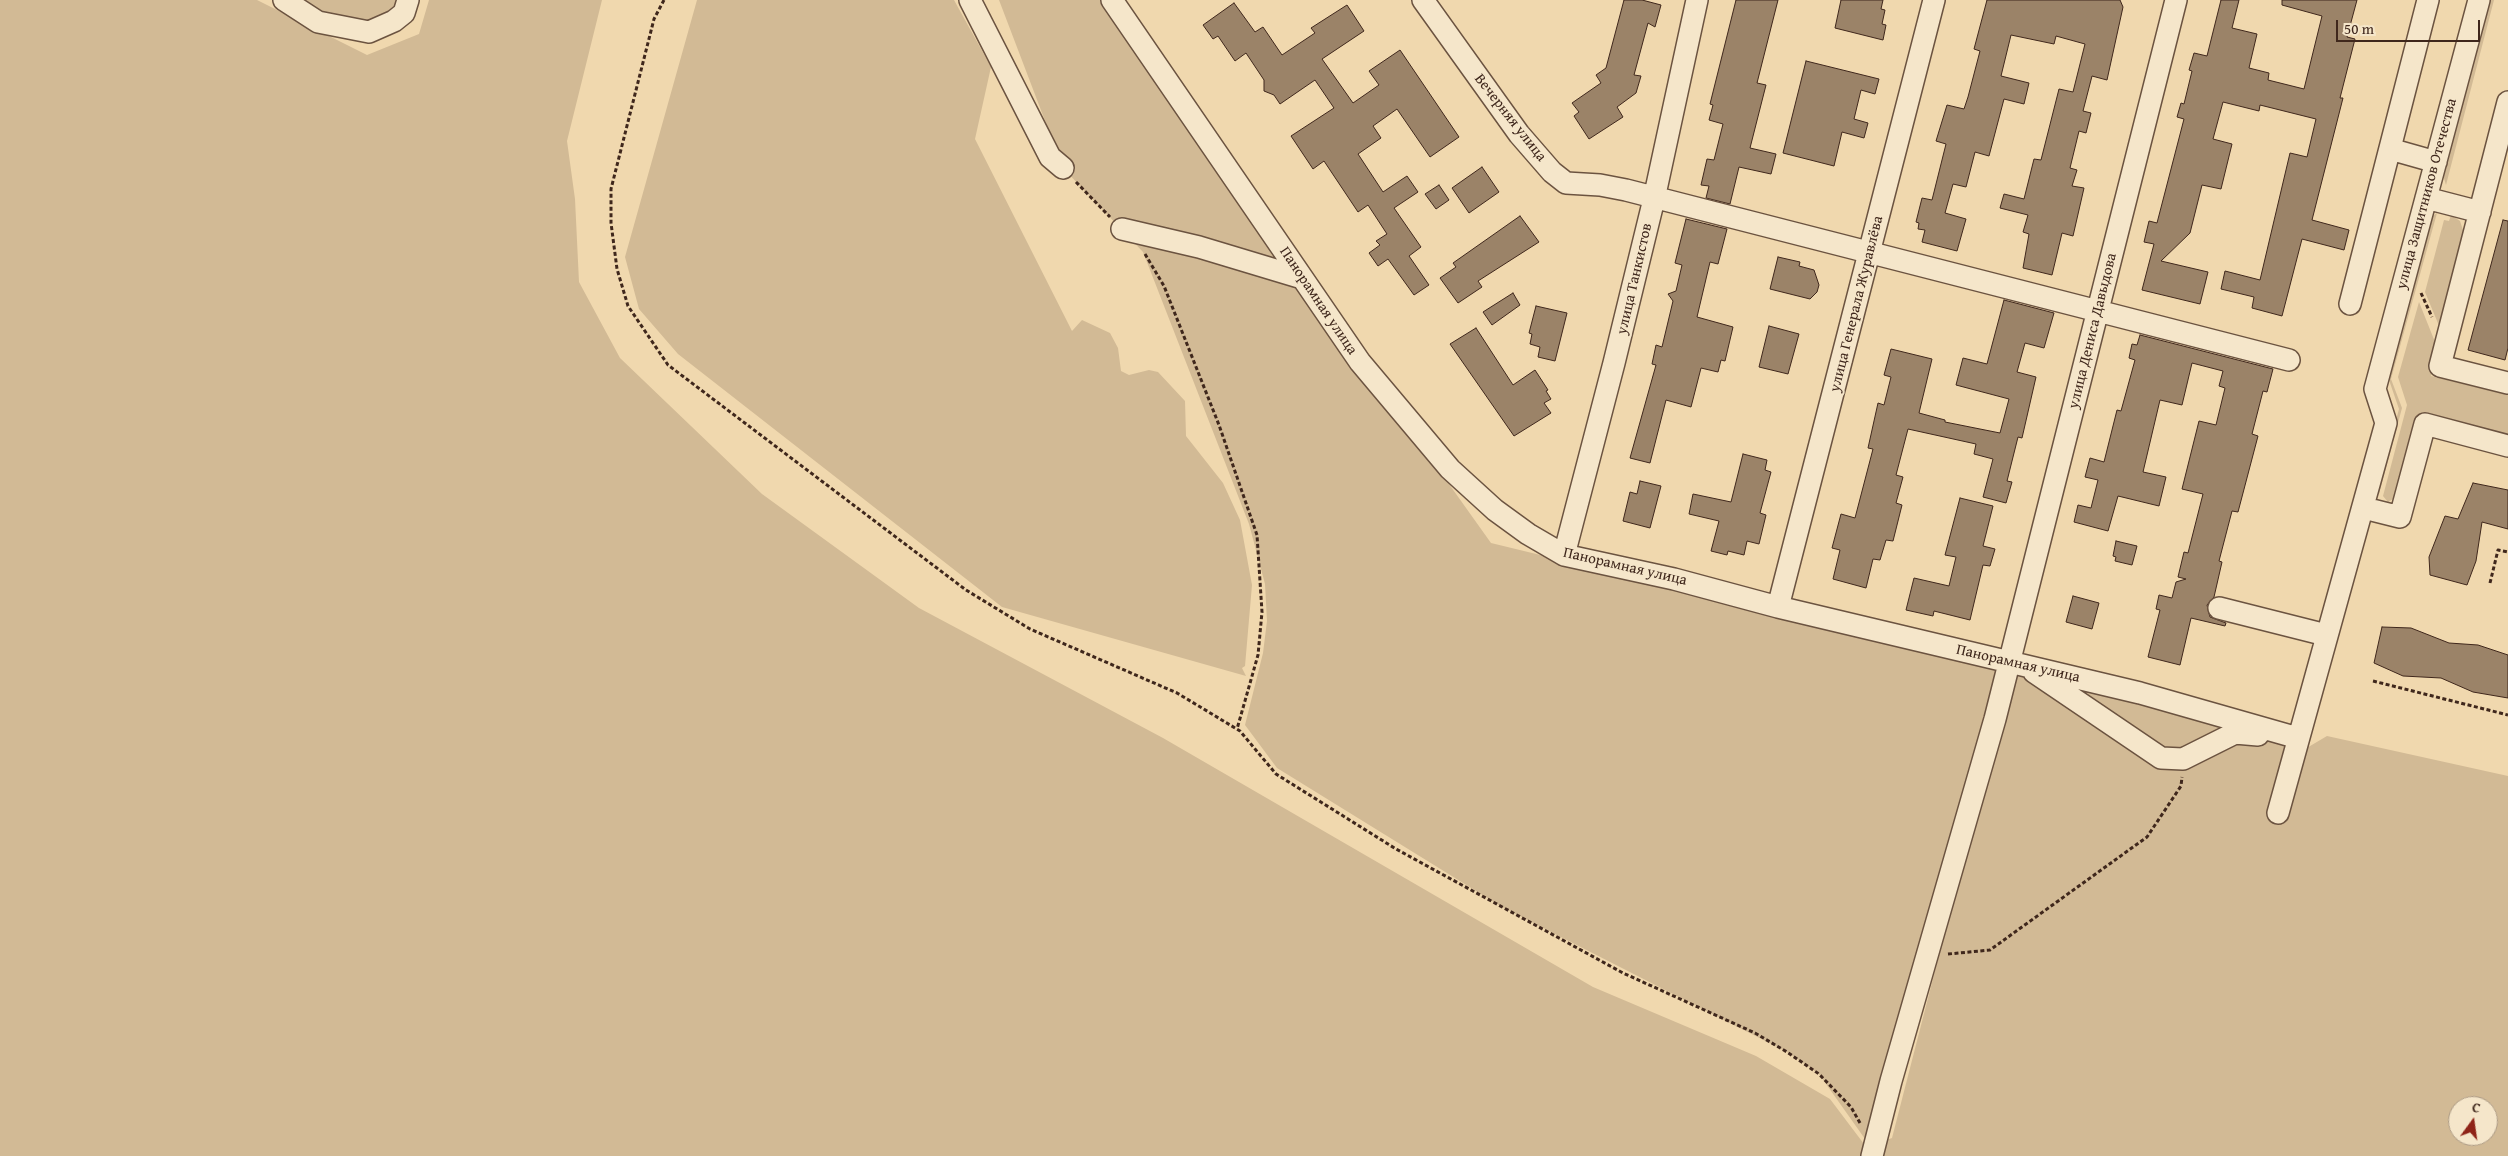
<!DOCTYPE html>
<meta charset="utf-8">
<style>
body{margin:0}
#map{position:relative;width:2508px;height:1156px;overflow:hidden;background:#f0d8ae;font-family:"Gentium Book Plus",serif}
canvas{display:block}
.north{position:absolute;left:2448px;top:1096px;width:50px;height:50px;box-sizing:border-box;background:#f5e6ca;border:1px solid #ac9a84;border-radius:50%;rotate:14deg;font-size:14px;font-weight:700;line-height:20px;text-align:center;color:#3f271c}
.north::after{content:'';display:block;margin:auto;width:18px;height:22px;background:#8f2418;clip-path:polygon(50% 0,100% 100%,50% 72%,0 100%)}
.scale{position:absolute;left:2336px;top:20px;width:144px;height:22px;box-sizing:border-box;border:2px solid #3f271c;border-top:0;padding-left:6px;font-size:15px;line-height:18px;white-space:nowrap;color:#3f271c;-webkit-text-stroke:4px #f5e6ca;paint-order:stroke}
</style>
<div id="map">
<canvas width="2508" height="1156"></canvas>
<div class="north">С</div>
<div class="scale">50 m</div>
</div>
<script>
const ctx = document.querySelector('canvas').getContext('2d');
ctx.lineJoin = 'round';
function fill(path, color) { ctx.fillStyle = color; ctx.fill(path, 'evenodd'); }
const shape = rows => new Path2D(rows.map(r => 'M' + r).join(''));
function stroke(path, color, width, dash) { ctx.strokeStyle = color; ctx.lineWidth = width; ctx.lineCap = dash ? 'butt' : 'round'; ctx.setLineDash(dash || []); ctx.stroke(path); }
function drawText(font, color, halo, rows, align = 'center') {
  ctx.font = font + ' "Gentium Book Plus",serif'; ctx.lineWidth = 4; ctx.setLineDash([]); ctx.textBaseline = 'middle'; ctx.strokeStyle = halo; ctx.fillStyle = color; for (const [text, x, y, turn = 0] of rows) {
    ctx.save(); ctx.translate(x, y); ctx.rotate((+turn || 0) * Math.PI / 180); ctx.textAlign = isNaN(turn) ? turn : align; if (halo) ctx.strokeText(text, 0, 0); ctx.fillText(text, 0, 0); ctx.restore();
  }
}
fill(shape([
 [0,0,257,0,367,55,419,34,429,0,602,0,567,141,575,199,579,282,620,358,762,494,919,608,1163,738,1593,987,1756,1056,1830,1099,1867,1148,1870,1146,1819,1074,1787,1052,1502,907,1277,768,1245,725,1263,653,1267,621,1265,584,1249,524,1143,252,1063,168,999,0,1104,0,1491,543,2001,667,1875,1144,1892,1138,2013,668,2137,699,2281,745,2305,749,2327,736,2508,776,2508,1156,0,1156],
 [2458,1106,2488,1106,2488,1136,2458,1136],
 [287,0,416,0,369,40],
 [697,0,954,0,991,67,975,139,1072,331,1082,320,1110,333,1118,348,1121,371,1129,375,1149,370,1158,372,1185,401,1186,436,1223,483,1240,520,1252,585,1245,666,1242,668,1246,676,1002,607,678,354,639,309,625,257],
 [2489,0,2494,0,2446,185,2443,175],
 [2437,213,2391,379,2402,408,2379,494,2379,484,2399,409,2389,380,2432,216],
 [2451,215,2460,221,2465,236,2442,333,2425,292,2444,220,2449,221],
 [2419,302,2437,347,2431,376,2508,395,2508,435,2424,413,2407,478,2399,477,2393,499,2388,502,2383,496,2407,405,2398,377]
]), '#d2ba95');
const building = shape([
 [1624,0,1642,0,1661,5,1655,27,1648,23,1634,75,1641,76,1636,93,1617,107,1623,117,1589,139,1574,116,1579,112,1572,103,1601,83,1596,75,1606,68,1624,0],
 [1736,0,1778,0,1757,83,1766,85,1750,148,1776,154,1771,174,1739,167,1730,204,1706,198,1709,186,1701,185,1707,159,1714,160,1723,124,1709,120,1713,105,1710,104,1736,0],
 [1841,0,1883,0,1881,9,1885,10,1882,24,1886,25,1883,40,1835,28,1841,0],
 [1987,0,2120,0,2123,7,2107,80,2092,76,2083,111,2091,113,2086,133,2079,131,2070,168,2077,170,2072,186,2084,188,2073,236,2062,233,2052,275,2023,268,2029,234,2023,232,2028,215,2000,208,2004,194,2024,199,2034,159,2041,160,2059,89,2073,92,2085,44,2056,36,2054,44,2011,35,2001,76,2029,83,2024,104,2004,99,1989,156,1975,152,1966,187,1953,184,1945,213,1966,219,1957,251,1922,242,1925,230,1918,229,1919,223,1916,222,1922,198,1932,200,1946,144,1936,141,1947,105,1964,109,1968,97,1980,51,1974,49,1987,0],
 [2221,0,2239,0,2232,28,2257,34,2249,68,2269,73,2268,80,2304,89,2322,16,2282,5,2282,0,2357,0,2347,37,2355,39,2340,98,2343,98,2312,220,2349,230,2344,250,2302,239,2282,316,2252,308,2254,297,2221,289,2225,271,2260,280,2290,153,2307,157,2316,119,2260,105,2259,111,2223,102,2213,139,2232,144,2221,189,2202,185,2190,233,2161,261,2208,272,2200,304,2142,290,2154,244,2144,242,2149,221,2157,223,2184,119,2177,117,2181,103,2184,104,2192,71,2189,70,2194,53,2207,56,2221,0],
 [1234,3,1255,32,1263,27,1282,55,1315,33,1311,28,1347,5,1364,31,1322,59,1353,103,1379,85,1369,71,1400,50,1459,137,1430,157,1397,109,1373,126,1381,138,1358,154,1383,192,1407,176,1418,192,1394,208,1421,247,1409,256,1429,285,1414,295,1388,259,1378,266,1369,253,1380,245,1376,241,1387,234,1368,205,1358,212,1324,161,1313,169,1291,136,1334,108,1315,80,1280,104,1274,95,1264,91,1264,80,1246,53,1235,61,1218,36,1213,39,1203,25,1234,3],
 [1806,61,1879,79,1875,94,1861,90,1854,119,1868,123,1864,138,1842,132,1834,166,1783,153,1806,61],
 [1482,167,1499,192,1469,213,1452,188,1482,167],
 [1439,185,1449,200,1436,209,1425,194,1439,185],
 [1520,216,1539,242,1478,281,1482,287,1458,303,1440,278,1456,267,1453,263,1520,216],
 [1686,219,1727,229,1718,264,1710,262,1697,317,1733,327,1725,361,1721,360,1718,372,1701,368,1691,407,1666,400,1650,463,1630,458,1656,365,1652,364,1656,345,1662,347,1673,301,1668,294,1676,291,1682,265,1675,263,1686,219],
 [2503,220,2508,221,2508,348,2505,360,2468,350,2503,220],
 [1778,257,1800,262,1799,266,1814,270,1819,285,1817,292,1810,299,1770,289,1778,257],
 [1513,293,1520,305,1492,325,1483,312,1513,293],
 [2004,300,2054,313,2044,348,2025,343,2017,372,2036,377,2022,438,2018,437,2007,481,2012,482,2006,503,1983,497,1993,459,1974,454,1976,444,1908,429,1896,475,1903,477,1896,503,1902,505,1893,541,1886,540,1880,560,1873,559,1866,588,1833,579,1840,550,1832,548,1841,514,1855,518,1873,449,1868,448,1878,403,1884,405,1891,377,1884,375,1891,349,1932,359,1919,413,1945,420,1945,422,2000,433,2009,399,1956,385,1963,358,1987,364,2004,300],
 [1536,306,1567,313,1555,361,1538,357,1540,347,1530,344,1532,334,1529,333,1536,306],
 [1769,326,1799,334,1788,374,1759,367,1769,326],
 [1476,328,1513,385,1535,370,1548,390,1546,391,1551,399,1544,403,1551,413,1514,436,1450,344,1476,328],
 [2140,335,2273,369,2267,392,2263,391,2252,434,2258,436,2238,512,2232,511,2219,561,2222,562,2214,597,2207,605,2210,617,2226,623,2225,626,2191,618,2180,665,2148,657,2160,610,2156,609,2159,595,2172,598,2176,582,2186,579,2178,577,2184,552,2188,553,2203,494,2182,489,2199,421,2216,425,2225,388,2219,386,2223,371,2192,363,2182,405,2160,400,2143,472,2166,477,2159,506,2118,496,2108,531,2074,522,2078,505,2091,508,2098,480,2085,477,2090,458,2104,462,2117,410,2121,411,2135,360,2129,358,2132,344,2137,345,2140,335],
 [1743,454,1767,460,1765,470,1771,472,1760,513,1766,515,1759,544,1747,541,1744,555,1728,551,1727,555,1711,551,1719,521,1689,514,1693,494,1731,502,1743,454],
 [1640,481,1661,486,1650,528,1623,521,1630,492,1637,494,1640,481],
 [2473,483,2508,490,2508,529,2482,522,2476,561,2467,585,2430,575,2429,557,2445,516,2458,519,2473,483],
 [1960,498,1993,506,1983,546,1995,549,1990,566,1983,565,1970,620,1934,611,1933,616,1906,610,1914,578,1949,586,1956,557,1945,555,1960,498],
 [2116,541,2137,546,2132,565,2115,561,2116,557,2113,556,2116,541],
 [2073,596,2099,603,2092,629,2066,622,2073,596],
 [2382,627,2411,628,2449,643,2478,645,2508,655,2508,698,2473,692,2441,678,2403,676,2374,663,2382,627]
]);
fill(building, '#9b8368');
stroke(building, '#3f271c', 1);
const minor = shape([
 [284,0,318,22,369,32,394,21,404,13,408,0],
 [970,0,1050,157,1063,168],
 [1112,0,1360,362,1450,469,1495,510,1528,534,1564,555,1674,579,1778,607,2140,693,2298,738],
 [1423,0,1519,134,1552,172,1566,183,1600,185,1626,190,2289,360],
 [2508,102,2440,366,2508,383],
 [2390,149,2436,162],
 [2426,198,2480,212],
 [1122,229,1199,247,1302,278],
 [2350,304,2428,0],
 [2364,508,2400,517,2425,424,2508,446],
 [1564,555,1614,363,1654,199,1697,0],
 [1778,607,1934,0],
 [2219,608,2326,635],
 [2034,672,2161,758,2183,759,2235,733,2258,735],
 [2278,813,2386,423,2375,389,2479,0],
 [1872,1156,1891,1081,1995,719,2176,0]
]);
stroke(minor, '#6b5340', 24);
stroke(shape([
 [664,0,654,19,611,189,611,223,617,269,628,306,668,365,966,590,1030,629,1177,693,1202,708,1240,731,1276,774,1396,849,1623,973,1755,1033,1787,1052,1819,1074,1851,1107,1860,1123],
 [1076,182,1110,217],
 [1145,254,1164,286,1219,425,1257,535,1262,612,1258,655,1237,729],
 [2421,293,2432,317],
 [2490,583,2498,550,2508,552],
 [2373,681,2508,715],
 [1948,954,1990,950,2147,837,2181,786,2182,777]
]), '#3f271c', 3, [4, 2.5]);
stroke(minor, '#f5e6ca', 21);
drawText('15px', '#3f271c', '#f5e6ca', [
 ["Вечерняя улица",1510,118,52],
 ["улица Защитников Отечества",2427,194,-75],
 ["улица Танкистов",1635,279,-77],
 ["Панорамная улица",1318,301,56],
 ["улица Генерала Журавлёва",1857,304,-76],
 ["улица Дениса Давыдова",2093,331,-76],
 ["Панорамная улица",1625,567,13],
 ["Панорамная улица",2018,664,13]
]);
</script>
